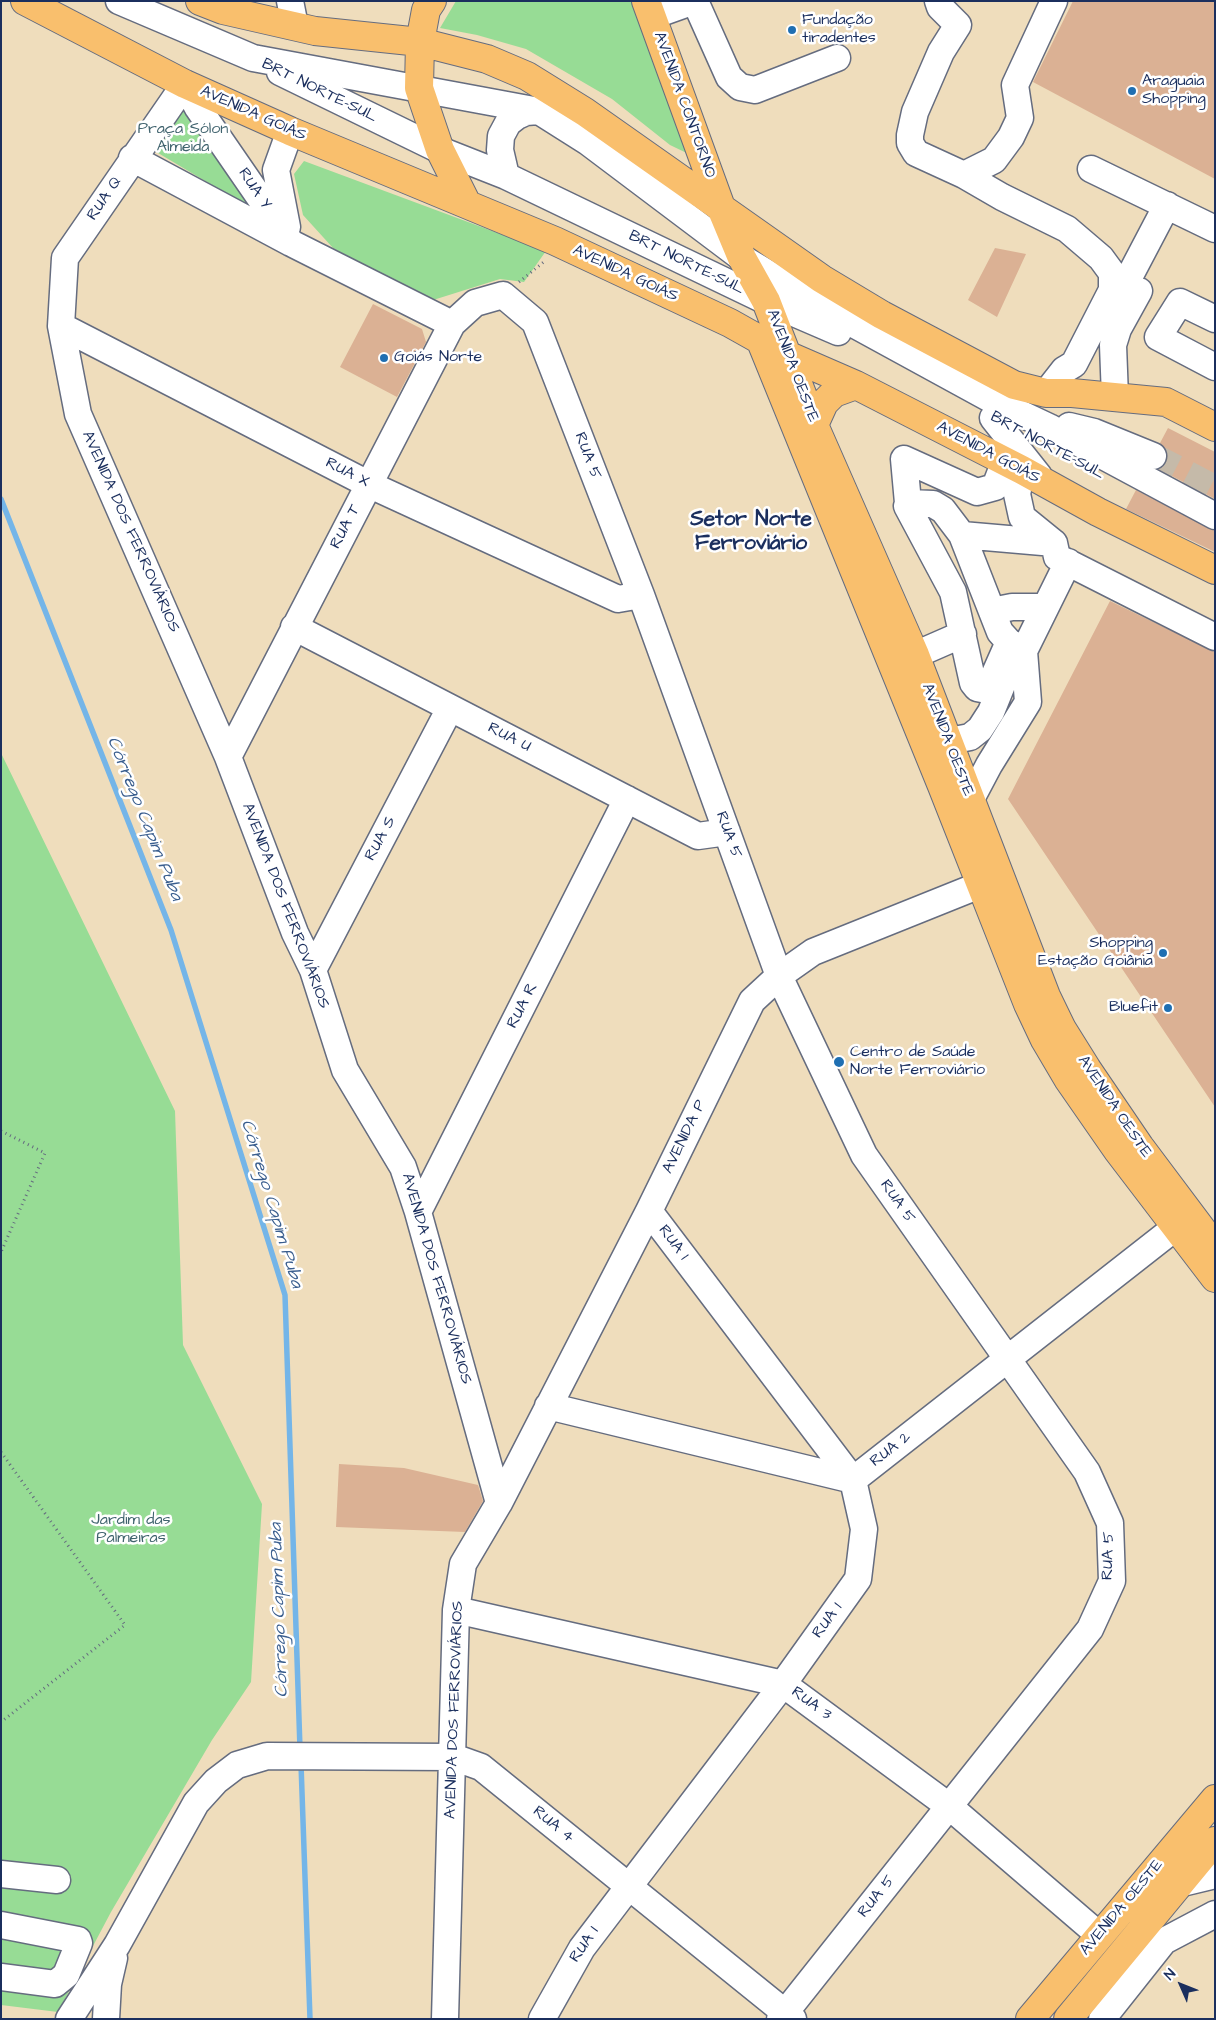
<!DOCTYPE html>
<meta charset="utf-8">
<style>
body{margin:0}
#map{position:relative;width:1216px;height:2020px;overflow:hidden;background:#efddbc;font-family:"Architects Daughter",sans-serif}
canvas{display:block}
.frame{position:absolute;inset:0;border:2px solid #1b2f5e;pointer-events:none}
.north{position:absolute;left:1156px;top:1960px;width:50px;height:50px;-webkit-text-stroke:4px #fff;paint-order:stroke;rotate:314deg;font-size:14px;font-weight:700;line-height:20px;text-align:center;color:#1b2f5e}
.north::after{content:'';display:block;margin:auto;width:18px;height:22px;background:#1b2f5e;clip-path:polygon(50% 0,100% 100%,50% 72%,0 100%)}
</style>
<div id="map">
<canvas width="1216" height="2020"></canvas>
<div class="frame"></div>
<div class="north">N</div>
</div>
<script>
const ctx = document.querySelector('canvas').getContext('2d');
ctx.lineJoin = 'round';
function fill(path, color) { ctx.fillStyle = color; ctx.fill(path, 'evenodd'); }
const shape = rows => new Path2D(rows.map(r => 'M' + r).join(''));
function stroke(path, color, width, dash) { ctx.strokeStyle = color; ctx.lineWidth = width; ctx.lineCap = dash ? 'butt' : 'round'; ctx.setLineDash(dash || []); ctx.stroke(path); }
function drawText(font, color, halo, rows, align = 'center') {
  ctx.font = font + ' "Architects Daughter",sans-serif'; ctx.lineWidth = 5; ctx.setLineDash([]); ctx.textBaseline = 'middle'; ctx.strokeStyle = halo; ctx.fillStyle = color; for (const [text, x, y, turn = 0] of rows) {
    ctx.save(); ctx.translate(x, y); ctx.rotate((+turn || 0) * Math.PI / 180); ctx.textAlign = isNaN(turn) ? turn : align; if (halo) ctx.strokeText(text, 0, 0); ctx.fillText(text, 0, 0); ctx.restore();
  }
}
fill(shape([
 [456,1,641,1,697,158,670,145,612,99,526,49,477,35,440,28],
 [183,96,269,219,148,147],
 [304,161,546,251,524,282,500,279,430,301,333,248,303,215,294,174],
 [1,753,175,1111,183,1345,262,1504,251,1682,212,1740,111,1912,58,2012,1,2005]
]), '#97dc95');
stroke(shape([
 [1,499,171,930,285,1295,300,1749],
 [301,1764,310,2019]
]), '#74b5e8', 5.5);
fill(shape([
 [1073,1,1215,1,1215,179,1033,82],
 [995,248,1026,254,997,317,968,300],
 [373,304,422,329,426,342,397,397,340,367],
 [1168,428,1215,452,1215,499,1159,469,1167,461,1168,453,1160,443],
 [1136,490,1215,531,1215,552,1126,509],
 [1110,601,1215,652,1215,1107,1008,799],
 [339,1464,404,1468,478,1485,483,1501,465,1532,336,1527]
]), '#dbb194');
stroke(shape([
 [1153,456,1215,488]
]), '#c5baa9', 26, [26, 13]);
const minor = shape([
 [119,1,253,58,539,111,588,142,742,258,837,315,998,403,1049,427,1215,516],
 [290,1,295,26],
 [695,1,729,77,740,87,755,90,837,58],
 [938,1,940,7,958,25,941,52,915,112,910,135,910,143,916,153,964,175,1002,197,1067,229,1101,258,1112,273,1112,290,1074,364,1064,370,1046,393],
 [652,16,694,1],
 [280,72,440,150,506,176,766,301,838,332],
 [132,158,291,243,452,324],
 [1091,169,1215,229],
 [964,175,994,160,1011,137,1020,118,1015,85,1054,1],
 [506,176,500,150,501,136,508,123,517,116,526,112,539,111],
 [287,227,276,170,290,131],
 [291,243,198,108,185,84,65,258,61,326,78,414,228,757,295,933,313,970,345,1070,403,1167,418,1212,499,1503],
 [1114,306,1167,205],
 [1215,319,1180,302,1158,337,1215,367],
 [61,326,368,484,618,599,641,595],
 [1115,397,1113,345,1118,329,1139,291],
 [993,418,1039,476],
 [1069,426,1094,432,1153,456],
 [1022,470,1017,494,1022,517,1054,543,1057,557,1215,637],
 [908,503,904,459,977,492,995,487,1005,461],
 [962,535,1054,543],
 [992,611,1012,607,1044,607],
 [294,627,698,836,727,832],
 [1009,642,993,678,982,689,977,688,973,683,953,592,907,506,908,503,933,504,943,510,962,535,1000,632,1009,642,1024,651],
 [915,655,963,634],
 [949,741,970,737,980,729,991,712,1008,670],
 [228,757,452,324,475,303,503,295,535,322,641,595,779,976,864,1155,1087,1472,1110,1523,1112,1581,1090,1629,780,2019],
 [970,801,989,765,1028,702,1024,651,1068,562],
 [313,970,450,708],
 [418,1212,627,799],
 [548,1406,853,1480,1176,1227],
 [456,1610,783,1684,950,1807,1099,1935],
 [1,1874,57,1880],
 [1178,1884,1215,1875],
 [1,1925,78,1940,79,1943,66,1975,55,1984,1,1977],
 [69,2019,117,1945,196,1803,216,1781,237,1765,267,1756,453,1757,481,1767,793,2019],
 [106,2019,108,1984,114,1958],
 [445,2019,456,1610,463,1564,499,1503,649,1211,752,1001,779,976,813,952,980,885],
 [542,2019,582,1948,783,1684,858,1579,864,1529,853,1480,649,1211],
 [1102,2019,1164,1941,1215,1914]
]);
const major = shape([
 [25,1,185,84,290,131,555,241,730,323,787,355,856,385,1022,470,1098,512,1215,570],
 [200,1,223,10,315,31,420,42,487,59,527,76,585,112,822,279,882,315,1014,385,1046,393,1072,393,1166,402,1215,427],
 [432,1,426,10,420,42,419,88,440,150,467,204],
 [646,1,722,210,742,258,766,301,814,425,915,655,1046,996,1062,1029,1087,1069,1140,1147,1215,1247],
 [760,339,942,786,1028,1004,1045,1040,1068,1079,1118,1151,1215,1278],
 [814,425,824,403,834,393,856,385],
 [1030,2019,1215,1799],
 [1068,2019,1215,1841]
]);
stroke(minor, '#656c7f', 29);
stroke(major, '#656c7f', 30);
stroke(shape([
 [519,282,545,261],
 [1,1131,45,1153,1,1252],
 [1,1452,125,1625,1,1722]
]), '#656c7f', 3, [1, 4]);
stroke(minor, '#fff', 26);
stroke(major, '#f9bf6d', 28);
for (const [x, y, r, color] of [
 [792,30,5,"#1f6fb2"],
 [1132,91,5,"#1f6fb2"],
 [384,358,5,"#1f6fb2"],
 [1163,953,5,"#1f6fb2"],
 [1168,1008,5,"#1f6fb2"],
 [839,1062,6,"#1f6fb2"]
]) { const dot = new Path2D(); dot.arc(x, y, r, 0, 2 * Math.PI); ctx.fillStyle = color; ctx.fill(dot); stroke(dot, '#fff', 2); }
drawText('16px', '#1b2f5e', '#fff', [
 ["Fundação",802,21],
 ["tiradentes",802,39],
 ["Araguaia",1142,82],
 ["Shopping",1142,100],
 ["Goiás Norte",394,358],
 ["Shopping",1153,944,"right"],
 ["Estação Goiânia",1153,962,"right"],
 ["Bluefit",1158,1008,"right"],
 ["Centro de Saúde",850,1053],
 ["Norte Ferroviário",850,1071]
], 'left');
drawText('16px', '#1b2f5e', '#fff', [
 ["BRT NORTE-SUL",319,91,26],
 ["AVENIDA CONTORNO",684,105,70],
 ["AVENIDA GOIÁS",253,114,24],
 ["RUA Y",254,189,56],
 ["RUA Q",105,199,-56],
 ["BRT NORTE-SUL",686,263,26],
 ["AVENIDA GOIÁS",625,274,25],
 ["AVENIDA OESTE",792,366,69],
 ["BRT NORTE-SUL",1047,446,28],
 ["AVENIDA GOIÁS",988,453,28],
 ["RUA 5",587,456,69],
 ["RUA X",347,473,27],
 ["RUA T",346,527,-63],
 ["AVENIDA DOS FERROVIÁRIOS",130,532,66],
 ["RUA U",509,738,27],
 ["AVENIDA OESTE",947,740,69],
 ["RUA 5",728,835,70],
 ["RUA S",381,839,-62],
 ["AVENIDA DOS FERROVIÁRIOS",285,906,69],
 ["RUA R",523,1006,-63],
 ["AVENIDA OESTE",1114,1107,56],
 ["AVENIDA P",685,1137,-64],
 ["RUA 5",897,1202,55],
 ["RUA 1",673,1243,53],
 ["AVENIDA DOS FERROVIÁRIOS",436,1279,74],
 ["RUA 2",891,1450,-38],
 ["RUA 5",1109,1556,-88],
 ["RUA 1",828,1621,-54],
 ["RUA 3",811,1704,36],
 ["AVENIDA DOS FERROVIÁRIOS",455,1710,-88],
 ["RUA 4",553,1825,39],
 ["RUA 5",877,1897,-51],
 ["AVENIDA OESTE",1122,1908,-50],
 ["RUA 1",585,1945,-56]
]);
drawText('16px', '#40636e', '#fff', [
 ["Praça Sólon",183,130],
 ["Almeida",183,148],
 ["Jardim das",131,1521],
 ["Palmeiras",131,1539]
]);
drawText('italic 18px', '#3a5e8e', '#fff', [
 ["Córrego Capim Puba",144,819,68],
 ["Córrego Capim Puba",271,1204,73],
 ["Córrego Capim Puba",280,1610,-92]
]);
drawText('bold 21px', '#1b2f5e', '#fff', [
 ["Setor Norte",751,521],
 ["Ferroviário",751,545]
]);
</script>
